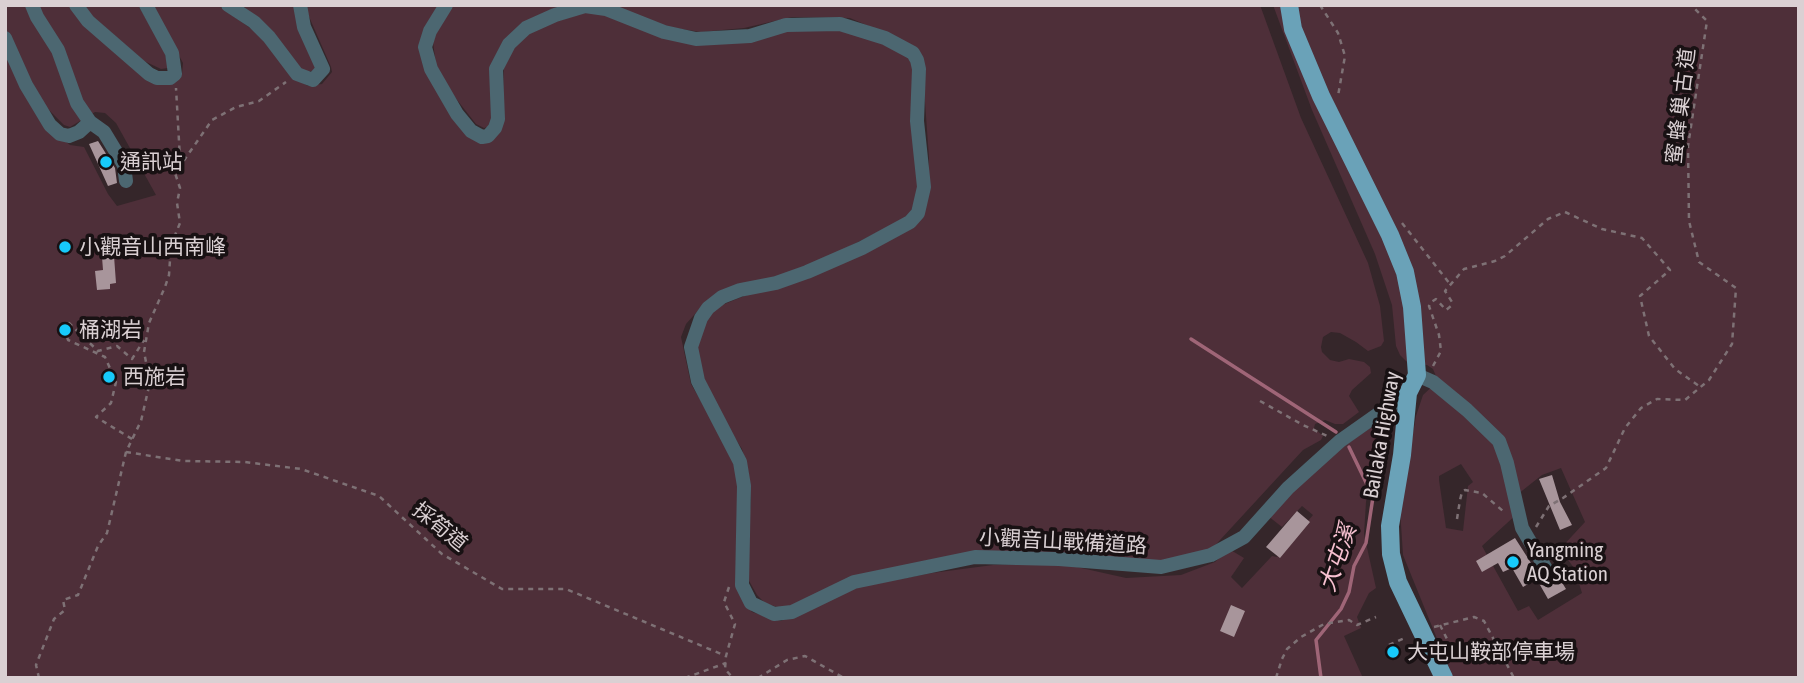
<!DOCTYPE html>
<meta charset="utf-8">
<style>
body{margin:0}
#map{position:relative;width:1804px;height:683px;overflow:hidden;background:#35262a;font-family:"Asap Condensed",sans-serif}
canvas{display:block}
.frame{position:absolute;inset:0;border:7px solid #dad0d3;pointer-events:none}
</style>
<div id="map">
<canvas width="1804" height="683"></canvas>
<div class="frame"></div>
</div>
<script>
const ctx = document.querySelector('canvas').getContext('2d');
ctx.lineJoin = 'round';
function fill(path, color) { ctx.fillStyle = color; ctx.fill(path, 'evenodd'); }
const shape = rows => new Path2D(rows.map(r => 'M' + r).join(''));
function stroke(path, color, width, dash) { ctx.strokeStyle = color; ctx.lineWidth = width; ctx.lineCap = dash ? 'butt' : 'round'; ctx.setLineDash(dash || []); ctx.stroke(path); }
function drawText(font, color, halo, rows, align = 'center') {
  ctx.font = font + ' "Asap Condensed","Noto Sans TC",sans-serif'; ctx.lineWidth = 7; ctx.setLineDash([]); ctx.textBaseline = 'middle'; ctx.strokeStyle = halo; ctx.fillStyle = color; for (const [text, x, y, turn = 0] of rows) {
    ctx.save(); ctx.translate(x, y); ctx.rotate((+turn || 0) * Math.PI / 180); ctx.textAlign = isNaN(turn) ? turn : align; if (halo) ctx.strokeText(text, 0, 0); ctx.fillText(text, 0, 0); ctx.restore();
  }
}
fill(shape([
 [5,5,69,5,138,71,182,74,183,63,152,5,218,5,257,33,296,79,308,86,322,84,332,72,331,67,307,12,307,5,441,5,420,51,484,143,503,94,504,66,510,52,524,37,537,28,591,10,666,38,787,29,838,28,886,43,911,58,914,66,919,186,910,216,820,261,702,306,686,324,681,337,691,384,733,456,737,472,744,599,752,612,781,621,857,587,932,573,993,565,1059,563,1126,578,1181,575,1215,562,1229,549,1244,558,1231,577,1242,588,1272,556,1277,557,1313,515,1302,506,1282,527,1268,516,1324,460,1376,424,1378,429,1366,502,1364,534,1376,588,1369,593,1357,617,1361,628,1344,636,1363,678,5,678,5,49,50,129,70,145,84,147,108,194,117,206,156,195,116,123,105,113,95,112,70,127,64,125,43,104,5,29],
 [84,5,138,5,164,49,168,68,161,69,144,61,91,15],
 [242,5,297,5,318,66,312,71,306,72,300,69,274,35],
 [451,5,567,5,524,24,492,83,491,126,484,128,476,124,450,91,436,65,433,42,438,28],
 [612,5,1260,5,1301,118,1368,263,1380,306,1384,341,1381,346,1368,351,1356,342,1340,333,1331,332,1323,337,1321,347,1322,352,1330,360,1339,362,1349,359,1364,362,1370,367,1371,373,1352,390,1349,396,1359,412,1343,424,1335,424,1325,420,1315,424,1314,428,1323,436,1321,440,1303,450,1209,552,1124,567,1062,552,964,555,789,607,778,607,766,604,757,595,748,579,746,557,751,499,748,470,742,449,712,402,698,364,694,329,717,307,908,230,928,191,929,158,922,60,899,39,850,18,792,17,744,28,701,32,668,27],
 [1273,5,1799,5,1799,678,1453,678,1403,555,1400,509,1416,416,1423,395,1438,381,1433,369,1427,365,1408,363,1400,355,1396,346,1392,305,1375,254,1312,110],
 [1461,464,1473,482,1468,486,1463,531,1446,528,1439,480,1439,476],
 [1561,468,1585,522,1560,549,1574,568,1582,593,1538,620,1529,606,1518,611,1482,546,1518,513,1518,494,1542,475]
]), '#4e2f39');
stroke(shape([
 [1191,339,1336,432],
 [1321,678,1316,640,1341,609,1349,592,1354,566,1366,543,1373,497,1349,447]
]), '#9f6577', 3.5);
fill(shape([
 [98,141,115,168,117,183,108,186,89,144],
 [114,256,116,283,110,284,110,289,97,290,95,271,103,270,102,257],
 [1552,475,1560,502,1572,525,1560,530,1539,479],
 [1297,511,1310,522,1280,558,1266,547],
 [1515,538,1540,577,1523,587,1512,568,1503,572,1498,563,1482,572,1476,561],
 [1558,576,1566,589,1548,599,1540,585,1553,583],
 [1231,605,1245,611,1234,637,1220,631]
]), '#a8959b');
stroke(shape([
 [1320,5,1338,33,1345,56,1338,96],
 [178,169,212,120,236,107,259,101,286,82],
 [1402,223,1450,284],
 [1433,366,1441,351,1439,335,1429,306,1430,303,1436,299,1446,310,1451,306,1452,302,1445,291,1464,269,1495,261,1505,256,1548,219,1565,212,1602,229,1642,238,1670,270,1640,296,1649,336,1675,369,1699,386],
 [1260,401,1303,425,1327,436],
 [132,439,96,417,111,403,116,382,105,357,68,340,65,330,69,323,98,351,117,346,132,359,144,340],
 [126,452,183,461,245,462,301,469,379,496,442,554,502,589,566,589,726,656],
 [1457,519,1460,500,1462,492,1465,490,1482,493,1503,511],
 [1536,527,1549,506,1563,498,1606,468,1625,428,1641,408,1657,399,1685,400,1709,380,1732,344,1736,288,1699,262,1689,221,1688,146,1707,21,1691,5],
 [729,587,724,602,735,624,726,656,725,669,733,678],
 [1440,625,1449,643,1451,654],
 [1434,627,1474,617,1484,621,1514,678],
 [1389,645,1407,637],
 [39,678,36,665,54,619,65,610,63,600,78,595,98,546,107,533,126,452,141,421,150,382,144,352,149,323,165,287,169,275,171,245,180,223,177,203,180,188,175,173,180,159,176,88],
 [685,678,726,663],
 [758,678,787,660,805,656,844,678],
 [1276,678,1282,659,1287,649,1301,637,1324,624,1349,620,1357,625,1376,617]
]), '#7e7175', 2.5, [5, 5]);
stroke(shape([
 [76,5,88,21,149,74,157,78,170,78,175,74,172,53,146,5],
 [228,5,254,22,269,37,297,74,313,80,323,69,304,27,300,5],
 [446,5,430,31,425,47,431,69,457,114,471,131,482,137,488,136,495,128,498,119,496,69,509,44,526,28,555,15,585,6,606,9,664,32,696,39,750,36,786,25,840,24,885,38,913,53,917,60,919,69,917,121,924,187,918,213,910,222,862,248,807,272,776,283,740,290,722,297,708,308,701,318,691,347,698,381,740,462,744,486,742,585,751,603,774,614,792,612,854,582,975,557,1059,559,1161,567,1211,555,1244,537,1288,488,1340,441,1408,393],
 [5,38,26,85,50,125,60,134,69,136,79,132,90,122,77,103,58,50,37,17,32,5],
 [90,122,104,132,124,165,126,181],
 [1417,375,1433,382,1467,410,1499,441,1507,463,1522,528,1549,574]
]), '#4c6771', 14);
stroke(shape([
 [1289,5,1293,29,1321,96,1390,235,1405,272,1412,307,1417,375,1408,393,1402,455,1390,526,1391,554,1398,582,1444,678]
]), '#6aa2b8', 18);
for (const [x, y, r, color] of [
 [106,162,7,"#17cafb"],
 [65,247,7,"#17cafb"],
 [65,330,7,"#17cafb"],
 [109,377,7,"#17cafb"],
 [1513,562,7,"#17cafb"],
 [1393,652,7,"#17cafb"]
]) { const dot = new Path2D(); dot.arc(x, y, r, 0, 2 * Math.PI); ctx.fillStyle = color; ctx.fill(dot); stroke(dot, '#181113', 2.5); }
drawText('21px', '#dad0d3', '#181113', [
 ["蜜 蜂 巢 古 道",1681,106,-83],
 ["Bailaka Highway",1382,435,-80],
 ["採筍道",440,527,39],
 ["小觀音山戰備道路",1063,542,3]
]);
drawText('21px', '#dad0d3', '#181113', [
 ["通訊站",120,162],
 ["小觀音山西南峰",79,247],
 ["桶湖岩",79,330],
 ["西施岩",123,377],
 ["Yangming",1527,550],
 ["AQ Station",1527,574],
 ["大屯山鞍部停車場",1407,652]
], 'left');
drawText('italic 23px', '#f7c0d0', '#181113', [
 ["大屯溪",1338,558,-71]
]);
</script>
